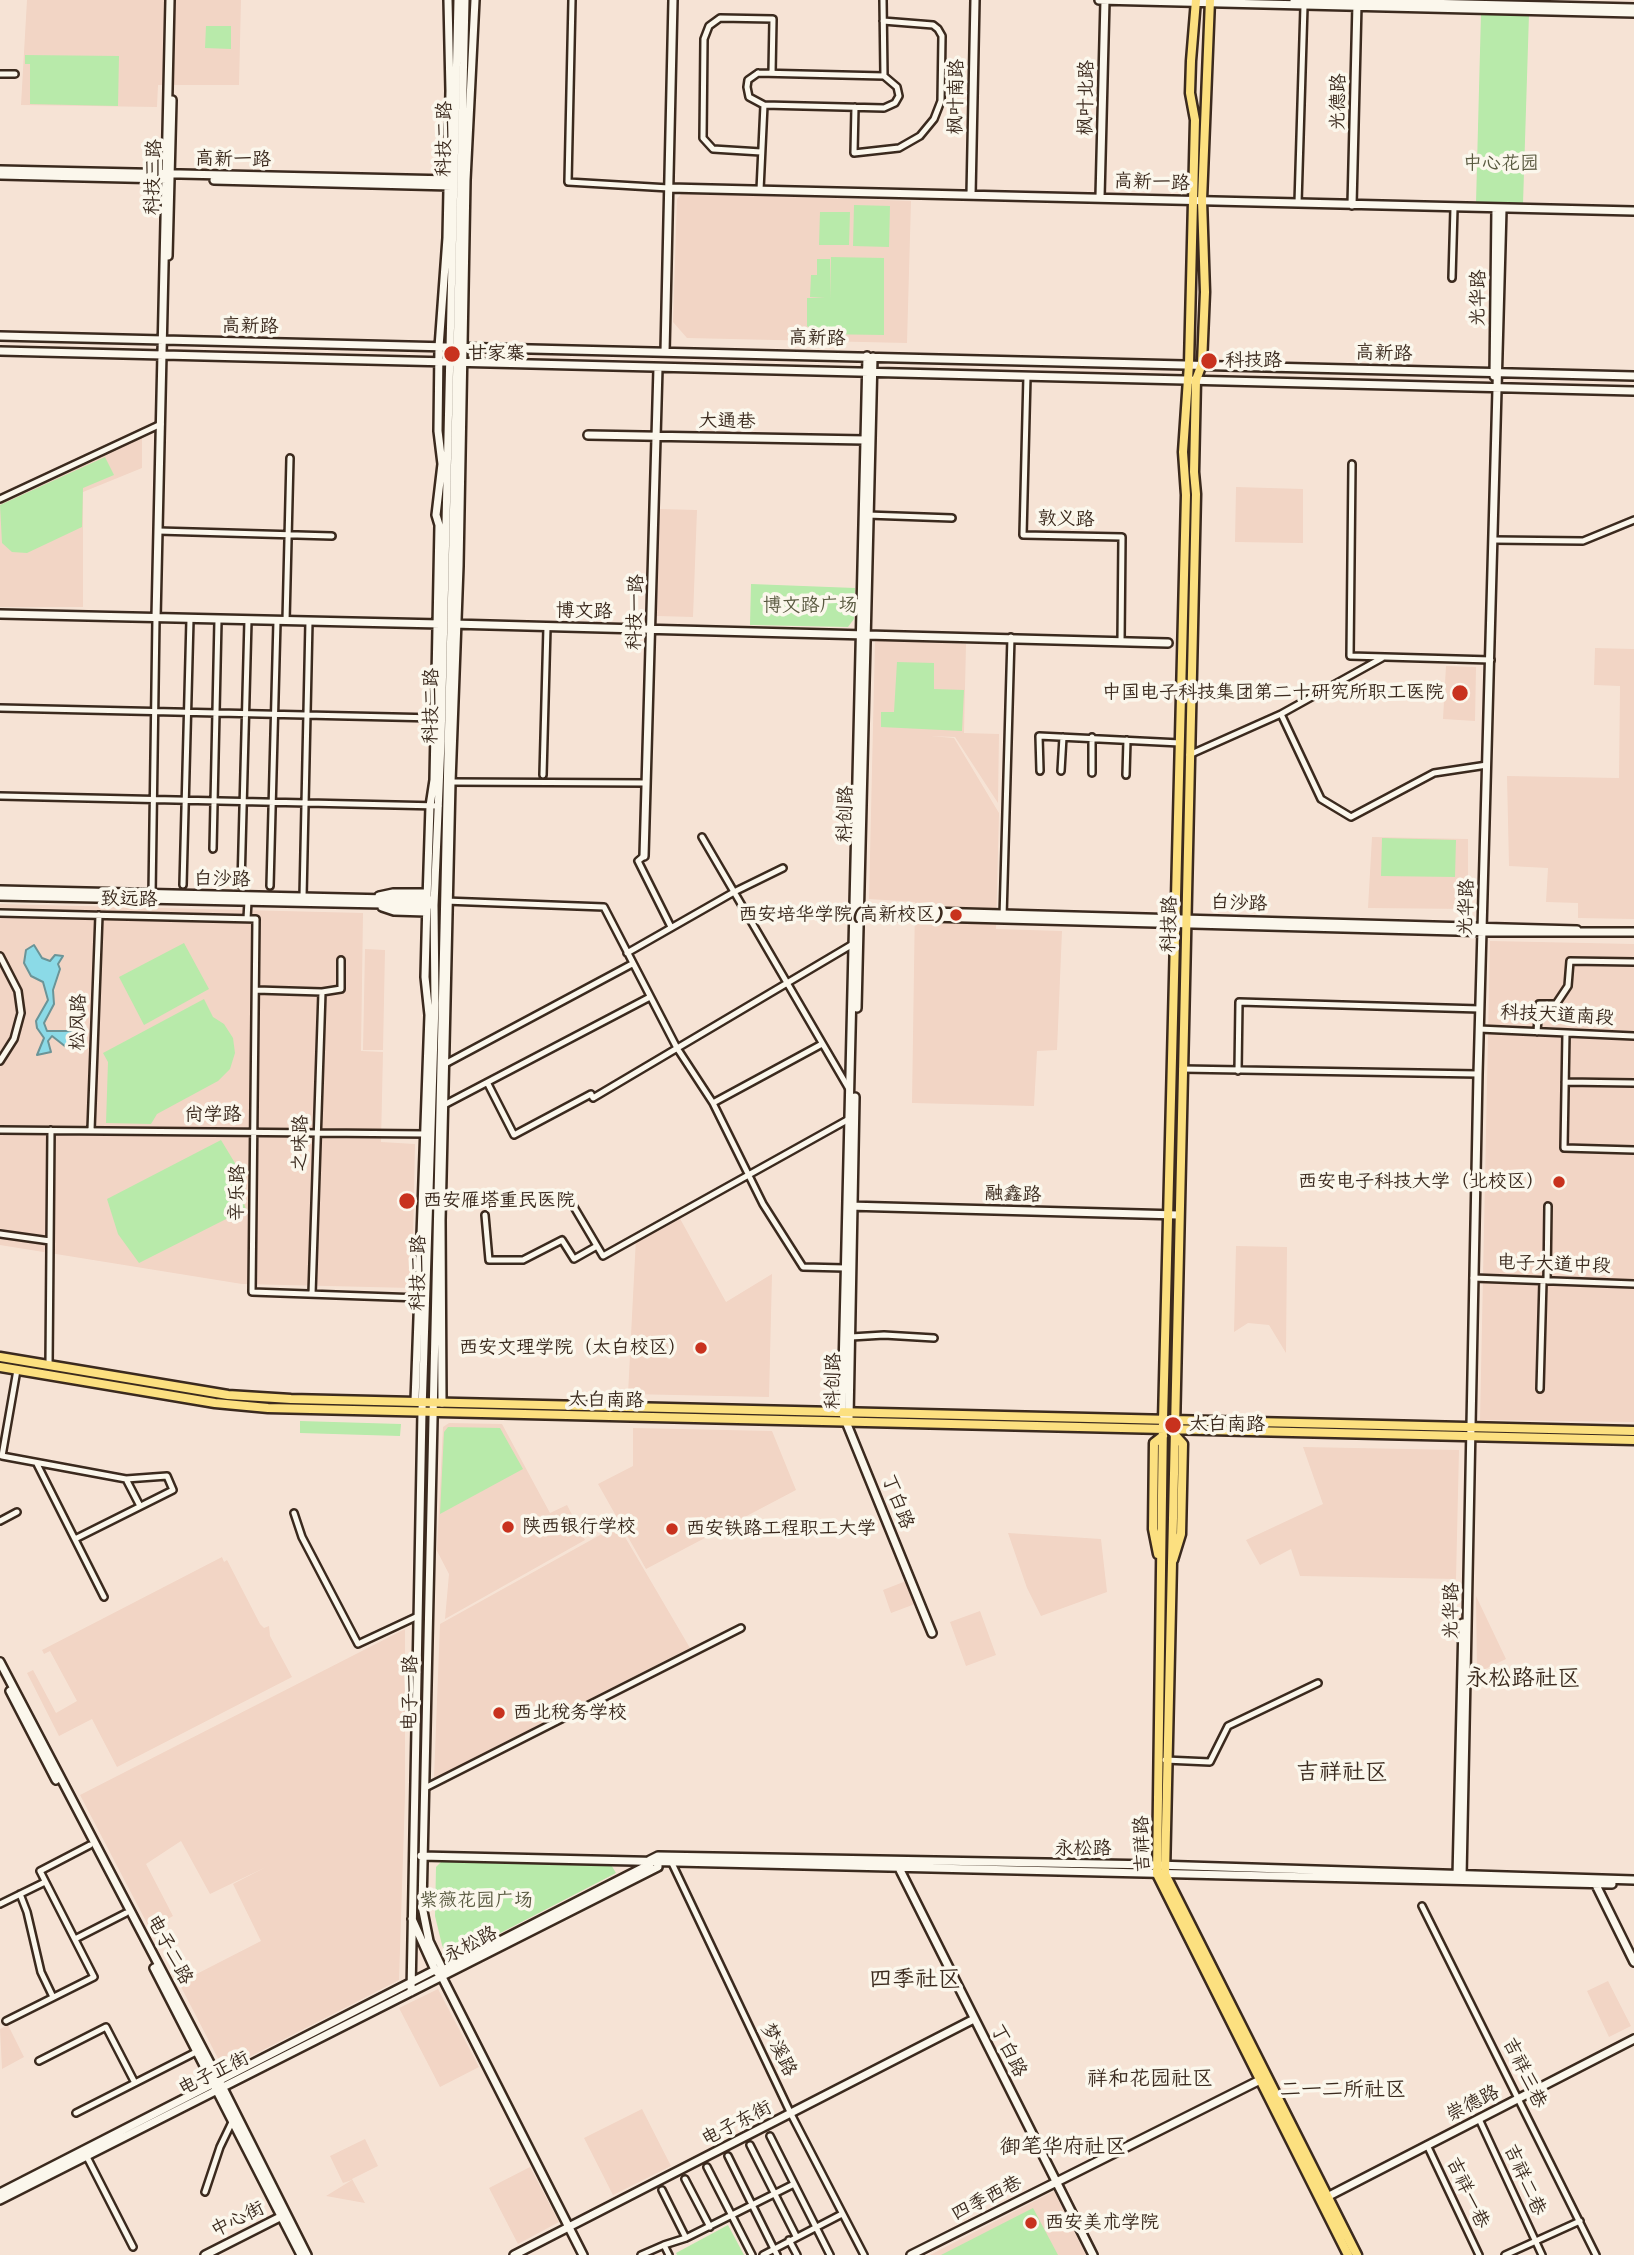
<!DOCTYPE html>
<meta charset="utf-8">
<style>
body{margin:0}
canvas{display:block;background:#f6e3d5}
</style>
<canvas width="1634" height="2255"></canvas>
<script>
const ctx = document.querySelector('canvas').getContext('2d');
ctx.lineJoin = 'round';
function fill(path, color) { ctx.fillStyle = color; ctx.fill(path, 'evenodd'); }
const shape = rows => new Path2D(rows.map(r => 'M' + r).join(''));
function stroke(path, color, width, dash) { ctx.strokeStyle = color; ctx.lineWidth = width; ctx.lineCap = dash ? 'butt' : 'round'; ctx.setLineDash(dash || []); ctx.stroke(path); }
function drawText(font, color, halo, rows, align = 'center') {
  ctx.font = font + ' Sriracha,"LXGW WenKai TC",sans-serif'; ctx.lineWidth = 7; ctx.setLineDash([]); ctx.textBaseline = 'middle'; ctx.strokeStyle = halo; ctx.fillStyle = color; for (const [text, x, y, turn = 0] of rows) {
    ctx.save(); ctx.translate(x, y); ctx.rotate((+turn || 0) * Math.PI / 180); ctx.textAlign = isNaN(turn) ? turn : align; if (halo) ctx.strokeText(text, 0, 0); ctx.fillText(text, 0, 0); ctx.restore();
  }
}
fill(shape([
 [27,0,241,0,239,85,158,85,157,107,21,105],
 [682,193,911,201,907,343,687,338,673,322,677,199],
 [142,437,142,468,83,492,83,607,0,607,0,504],
 [1236,487,1303,489,1303,543,1235,542],
 [659,509,697,510,693,617,657,616],
 [875,640,966,644,964,733,999,734,998,803,955,737,930,736,954,738,999,813,996,929,1062,931,1057,1050,1037,1051,1034,1106,912,1103,915,902,869,899],
 [1595,648,1634,649,1634,919,1578,918,1578,903,1546,902,1548,868,1509,866,1507,776,1619,778,1620,686,1594,685],
 [1446,666,1476,667,1475,721,1443,719],
 [1372,837,1468,839,1468,909,1368,908],
 [0,904,363,913,361,1051,383,1052,381,1142,415,1144,412,1288,242,1284,0,1245],
 [1490,941,1634,944,1634,1422,1480,1420],
 [365,949,385,950,383,1050,363,1050],
 [678,1215,726,1302,772,1274,769,1397,628,1394,636,1238],
 [1236,1246,1287,1247,1286,1353,1269,1325,1248,1323,1234,1332],
 [449,1423,502,1424,550,1513,567,1505,585,1540,445,1619,449,1574,437,1551,443,1427],
 [633,1428,772,1431,796,1490,646,1569,598,1484,633,1466],
 [1303,1447,1459,1450,1456,1579,1300,1576,1291,1549,1260,1565,1246,1540,1323,1504],
 [618,1525,690,1648,434,1778,440,1624],
 [1008,1533,1101,1539,1107,1592,1041,1616,1027,1588],
 [222,1557,224,1562,227,1560,260,1624,264,1628,269,1626,270,1636,292,1677,117,1767,92,1719,59,1736,27,1673,33,1670,56,1713,77,1701,50,1651,44,1654,42,1650],
 [906,1581,915,1604,891,1613,883,1590],
 [1476,1596,1506,1659,1477,1673],
 [980,1611,996,1655,966,1666,950,1622],
 [405,1629,405,1796,399,1980,224,2070,179,1983,261,1941,233,1884,266,1867,210,1894,181,1841,146,1864,173,1916,150,1929,80,1795],
 [1608,1981,1631,2026,1609,2037,1587,1991],
 [438,1989,479,2067,440,2087,399,2008],
 [8,2025,24,2057,2,2069,0,2029],
 [642,2109,671,2166,613,2195,584,2138],
 [365,2139,378,2166,352,2179,365,2203,326,2196,352,2180,343,2183,330,2156],
 [530,2167,559,2222,518,2244,489,2188],
 [1054,2191,1086,2255,930,2255]
]), '#f2d5c5');
fill(shape([
 [1481,13,1529,14,1523,204,1476,203],
 [206,26,231,26,231,49,205,48],
 [25,55,119,56,118,106,30,104,30,64,25,64],
 [854,205,890,206,889,247,853,246],
 [820,212,850,212,849,245,819,245],
 [831,257,884,258,884,335,817,334,807,326,807,298,825,298,810,297,811,275,817,275,817,259,830,259,830,299],
 [105,457,114,475,83,488,82,527,27,553,12,552,2,543,0,505],
 [751,584,855,588,854,619,848,627,750,625],
 [897,662,934,663,934,689,964,690,962,731,881,727,881,712,894,712],
 [1382,838,1456,840,1455,877,1381,876],
 [184,943,209,989,144,1025,119,977],
 [204,999,213,1017,224,1024,233,1038,235,1053,230,1069,218,1081,157,1114,151,1124,106,1123,108,1062,103,1053],
 [221,1140,244,1178,243,1201,246,1209,139,1263,118,1234,107,1199],
 [300,1421,401,1424,400,1436,300,1433],
 [448,1427,500,1428,523,1469,440,1514,444,1432],
 [444,1859,610,1863,616,1873,454,1957,446,1954,442,1945,435,1916,436,1867],
 [1033,2208,1058,2255,941,2255],
 [728,2225,744,2255,677,2255,676,2253]
]), '#b8eaaa');
const water = shape([
 [34,945,42,958,50,961,55,955,63,956,58,964,60,969,53,990,54,1004,44,1023,47,1031,73,1031,78,1034,66,1047,52,1036,48,1041,51,1052,37,1055,44,1038,37,1028,36,1021,48,1000,43,982,31,976,24,963,26,950,34,945]
]);
fill(water, '#8bdae7');
stroke(water, '#6b9497', 2);
const street = shape([
 [572,0,568,182,669,188],
 [883,0,884,76],
 [758,73,884,76,897,87,899,96,895,103,884,108,764,105,749,97,747,87,748,80,758,73],
 [0,74,15,74],
 [855,107,854,153,899,148,920,136,934,119,941,101,942,36,938,29,933,25,883,21],
 [761,152,713,149,703,138,704,39,709,26,720,18,773,19,772,73],
 [760,190,764,105],
 [1298,203,1304,6],
 [1452,278,1454,208],
 [1027,376,1023,535,1122,537,1121,641],
 [1352,464,1350,656,1491,660],
 [0,499,161,424],
 [867,515,952,518],
 [158,531,332,536],
 [1494,540,1583,541,1634,520],
 [286,621,290,458],
 [0,708,436,718],
 [1281,714,1321,799,1351,817,1434,773,1487,765],
 [1189,755,1281,714,1382,658],
 [1040,771,1039,736,1180,743],
 [1061,771,1063,737],
 [1092,773,1092,737],
 [543,775,547,627],
 [1126,775,1127,740],
 [451,782,646,783],
 [0,796,439,806],
 [702,837,849,1089],
 [213,849,218,620],
 [644,856,638,861,671,927],
 [183,885,190,619],
 [241,885,248,620],
 [270,886,277,621],
 [152,895,156,618],
 [303,897,309,621],
 [445,901,604,907,677,1048,713,1103,763,1204,803,1267,845,1268],
 [0,913,256,919,252,1292,420,1298],
 [1003,917,1011,637],
 [247,919,248,901],
 [627,953,734,892,783,868],
 [0,956,18,991,21,1013,14,1039,0,1061],
 [256,990,322,992,341,989,341,960],
 [1479,1029,1634,1036],
 [1537,1032,1539,1004,1556,1004,1568,986,1570,961,1634,962],
 [1566,1033,1564,1148,1634,1150],
 [445,1064,632,964],
 [1182,1069,1478,1074],
 [1238,1071,1239,1002,1480,1009],
 [1565,1082,1634,1083],
 [488,1084,514,1135,591,1094,593,1098,853,944],
 [713,1103,822,1044],
 [444,1105,650,997],
 [0,1130,426,1134],
 [91,1130,99,915],
 [574,1207,603,1256,849,1119],
 [485,1215,489,1260,523,1260,562,1240,574,1259,597,1246],
 [0,1234,50,1241],
 [1473,1278,1634,1284],
 [1547,1281,1548,1206],
 [312,1294,322,992],
 [851,1337,884,1335,934,1338],
 [49,1365,51,1130],
 [17,1370,2,1456,126,1479,140,1506],
 [1540,1389,1543,1281],
 [37,1464,104,1597],
 [294,1513,302,1537,358,1644,418,1616],
 [0,1521,17,1512],
 [75,1539,173,1490,167,1476,126,1479],
 [1165,1760,1210,1762,1228,1726,1318,1683],
 [425,1788,741,1628],
 [670,1859,791,2114,864,2255],
 [20,1894,27,1912,41,1972,53,1997],
 [0,1904,45,1882],
 [1422,1906,1596,2255],
 [75,1939,126,1913],
 [6,2021,94,1977,40,1871,90,1845],
 [39,2061,106,2027,135,2083],
 [76,2113,198,2051],
 [1479,2119,1542,2255],
 [770,2136,830,2255],
 [750,2145,796,2236],
 [1427,2145,1479,2255],
 [86,2155,133,2247],
 [728,2156,777,2255],
 [707,2167,752,2255],
 [685,2179,710,2227],
 [662,2190,686,2238],
 [205,2192,220,2147,233,2120],
 [789,2240,797,2255],
 [664,2245,686,2238,794,2184],
 [641,2255,664,2245,669,2255],
 [763,2255,842,2214],
 [1505,2255,1580,2221]
]);
const secondary = shape([
 [1099,0,1634,13],
 [1294,0,1634,8],
 [0,170,451,180],
 [0,175,167,179],
 [214,180,451,186],
 [669,188,1634,211],
 [971,195,975,0],
 [1100,197,1105,0],
 [1352,205,1357,4],
 [168,256,172,100],
 [0,336,1634,376],
 [0,351,1634,391],
 [665,352,673,0],
 [867,356,842,1412,932,1633],
 [1494,376,1496,209],
 [588,435,865,440],
 [0,614,440,624],
 [156,618,170,0],
 [452,624,1168,643],
 [644,856,658,368],
 [0,890,431,900],
 [0,896,430,905],
 [379,896,393,893,427,893],
 [382,907,394,911,426,912],
 [858,910,1577,930],
 [854,915,1494,932,1634,932],
 [857,1008,873,357],
 [848,1206,1178,1215],
 [415,1401,429,1015,425,977,427,900,430,806,434,780,439,525,436,515,442,464,438,431,439,347,447,238,450,91,448,0],
 [442,1403,441,1220,451,782,459,566,466,180,475,0],
 [849,1418,855,1097],
 [0,1662,220,2082,307,2255],
 [10,1691,56,1780],
 [421,1856,1612,1884],
 [897,1864,1093,2255],
 [1457,1877,1463,1623],
 [1462,1877,1478,1074,1502,209],
 [1595,1883,1634,1962],
 [412,1919,435,1970,442,1977,583,2255],
 [154,1968,301,2255],
 [443,1970,429,1941,422,1906,465,0],
 [411,1992,422,1411,435,1003,434,905,441,742,458,0],
 [0,2193,435,1970,443,1970,650,1864,650,1860,658,1856,1156,1865,1634,1880],
 [1327,2197,1634,2039],
 [0,2200,658,1867,658,1856],
 [205,2255,286,2214],
 [514,2255,974,2019],
 [911,2255,1264,2078]
]);
const primary = shape([
 [1196,0,1191,61,1190,93,1195,120,1189,364,1183,452,1186,495,1163,1420,1157,1874,1348,2255],
 [1210,0,1202,200,1205,292,1202,364,1196,380,1194,472,1196,494,1165,1874,1357,2255],
 [0,1357,228,1395,291,1399,1634,1431],
 [0,1367,215,1403,268,1408,1634,1440],
 [1158,1554,1153,1529,1154,1443,1163,1436],
 [1173,1560,1181,1534,1183,1444,1174,1434]
]);
stroke(street, '#3b2a1e', 10);
stroke(secondary, '#3b2a1e', 12);
stroke(primary, '#3b2a1e', 13);
stroke(street, '#fbf7ec', 5);
stroke(secondary, '#fbf7ec', 7);
stroke(primary, '#fce080', 8);
for (const [x, y, r, color] of [
 [452,354,9,"#c8321e"],
 [1209,361,9,"#c8321e"],
 [1460,693,9,"#c8321e"],
 [956,915,7,"#c8321e"],
 [1559,1182,7,"#c8321e"],
 [407,1201,9,"#c8321e"],
 [701,1348,7,"#c8321e"],
 [1173,1425,9,"#c8321e"],
 [508,1527,7,"#c8321e"],
 [672,1529,7,"#c8321e"],
 [499,1713,7,"#c8321e"],
 [1031,2223,7,"#c8321e"]
]) { const dot = new Path2D(); dot.arc(x, y, r, 0, 2 * Math.PI); ctx.fillStyle = color; ctx.fill(dot); stroke(dot, '#fbf7ec', 2.5); }
drawText('19px', '#3b2a1e', '#fbf7ec', [
 ["枫叶南路",957,97,-89],
 ["枫叶北路",1087,98,-89],
 ["光德路",1339,102,-89],
 ["科技二路",445,139,-89],
 ["高新一路",233,160,1],
 ["科技三路",154,177,-88],
 ["高新一路",1152,183,2],
 ["光华路",1479,298,-89],
 ["高新路",250,327,1],
 ["高新路",817,339,1],
 ["高新路",1384,354,2],
 ["大通巷",727,422,1],
 ["敦义路",1066,520,1],
 ["博文路",584,612,1],
 ["科技一路",636,612,-88],
 ["科技二路",432,706,-89],
 ["科创路",846,814,-88],
 ["白沙路",222,880,1],
 ["致远路",129,900,1],
 ["白沙路",1239,904,2],
 ["光华路",1467,907,-88],
 ["科技路",1170,924,-88],
 ["科技大道南段",1557,1016,3],
 ["松风路",79,1022,-88],
 ["尚学路",213,1115],
 ["之味路",301,1143,-88],
 ["辛乐路",238,1193,-89],
 ["融鑫路",1013,1195,2],
 ["电子大道中段",1554,1265,2],
 ["科技二路",419,1273,-89],
 ["科创路",834,1381,-89],
 ["太白南路",606,1401,1],
 ["丁白路",897,1502,69],
 ["光华路",1452,1611,-89],
 ["电子一路",411,1693,-89],
 ["吉祥路",1143,1844,-92],
 ["永松路",1083,1849],
 ["永松路",471,1945,-27],
 ["电子二路",169,1950,62],
 ["梦溪路",778,2050,64],
 ["丁白路",1008,2051,63],
 ["吉祥三巷",1524,2073,64],
 ["电子正街",214,2074,-26],
 ["崇德路",1473,2104,-27],
 ["电子东街",737,2124,-27],
 ["吉祥二巷",1524,2180,66],
 ["吉祥一巷",1467,2193,65],
 ["四季西巷",987,2199,-27],
 ["中心街",238,2220,-26]
]);
drawText('19px', '#5a5a41', '#fbf7ec', [
 ["中心花园",1501,164],
 ["博文路广场",810,606],
 ["紫薇花园广场",476,1901]
]);
drawText('19px', '#3b2a1e', '#fbf7ec', [
 ["甘家寨",468,354],
 ["科技路",1225,361],
 ["中国电子科技集团第二十研究所职工医院",1444,693,"right"],
 ["西安培华学院(高新校区)",942,915,"right"],
 ["西安电子科技大学（北校区）",1545,1182,"right"],
 ["西安雁塔重民医院",423,1201],
 ["西安文理学院（太白校区）",687,1348,"right"],
 ["太白南路",1189,1425],
 ["陕西银行学校",522,1527],
 ["西安铁路工程职工大学",686,1529],
 ["西北税务学校",513,1713],
 ["西安美术学院",1045,2223]
], 'left');
drawText('21px', '#3b2a1e', '#fbf7ec', [
 ["祥和花园社区",1150,2080],
 ["二一二所社区",1343,2091],
 ["御笔华府社区",1063,2148]
]);
drawText('23px', '#3b2a1e', '#fbf7ec', [
 ["永松路社区",1523,1679],
 ["吉祥社区",1342,1773],
 ["四季社区",915,1980]
]);
</script>
